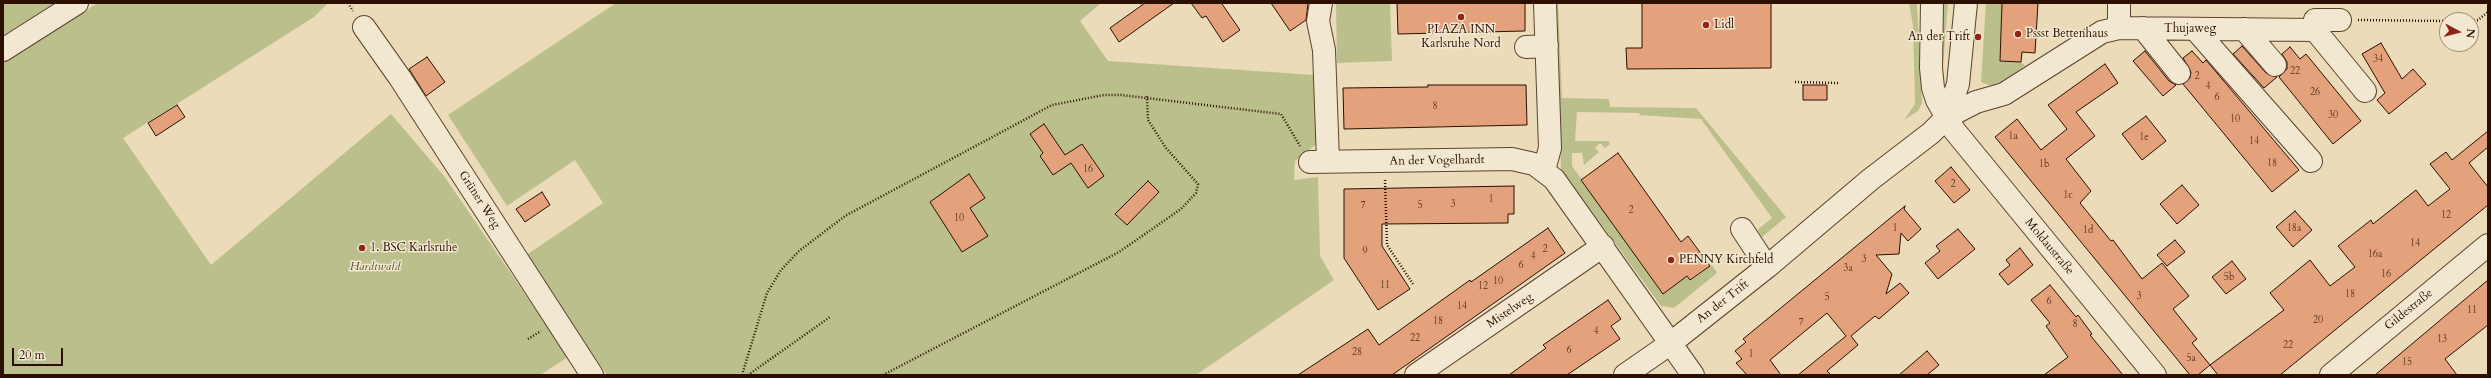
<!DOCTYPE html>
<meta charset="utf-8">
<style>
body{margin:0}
#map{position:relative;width:2491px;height:378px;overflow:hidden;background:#ebdbb8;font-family:Cardo,serif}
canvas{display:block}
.frame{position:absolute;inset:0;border:4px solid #2b0f00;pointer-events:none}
.north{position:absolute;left:2439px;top:12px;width:40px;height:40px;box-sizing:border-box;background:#f2e8d1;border:1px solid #a2917d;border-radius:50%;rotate:97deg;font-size:11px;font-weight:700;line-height:16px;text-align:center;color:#2b0f00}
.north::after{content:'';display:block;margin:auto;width:14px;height:18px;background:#8f2418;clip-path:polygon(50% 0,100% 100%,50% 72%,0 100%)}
.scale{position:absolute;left:12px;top:348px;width:51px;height:18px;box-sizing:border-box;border:2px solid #2b0f00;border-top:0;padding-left:5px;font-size:12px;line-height:14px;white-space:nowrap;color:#2b0f00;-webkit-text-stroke:3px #f2e8d1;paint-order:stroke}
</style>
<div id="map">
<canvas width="2491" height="378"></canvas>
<div class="frame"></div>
<div class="north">N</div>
<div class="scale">20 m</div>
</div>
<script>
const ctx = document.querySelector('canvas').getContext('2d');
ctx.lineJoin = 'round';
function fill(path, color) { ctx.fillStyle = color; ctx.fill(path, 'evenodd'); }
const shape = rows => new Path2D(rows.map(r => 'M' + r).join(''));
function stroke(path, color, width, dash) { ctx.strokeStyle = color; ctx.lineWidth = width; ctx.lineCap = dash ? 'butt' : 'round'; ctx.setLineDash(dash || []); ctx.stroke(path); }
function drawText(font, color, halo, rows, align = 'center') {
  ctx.font = font + ' Cardo,serif'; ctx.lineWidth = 3; ctx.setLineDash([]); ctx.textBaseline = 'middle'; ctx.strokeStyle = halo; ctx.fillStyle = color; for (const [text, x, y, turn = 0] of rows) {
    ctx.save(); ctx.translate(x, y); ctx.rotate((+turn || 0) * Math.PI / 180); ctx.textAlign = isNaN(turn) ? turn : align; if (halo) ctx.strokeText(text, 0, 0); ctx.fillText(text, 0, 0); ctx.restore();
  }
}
fill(shape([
 [3,3,64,3,3,41],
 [98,3,328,3,314,17,123,138,211,265,391,114,444,176,568,357,540,375,3,375,3,62],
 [616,3,1101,3,1080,21,1108,61,1315,75,1319,142,1295,161,1294,180,1318,177,1320,256,1334,280,1196,375,607,375,525,256,603,203,575,160,507,206,448,115],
 [1336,3,1390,3,1392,61,1337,63],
 [1556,3,1558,3,1562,98,1609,99,1610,107,1696,108,1786,217,1762,237,1757,230,1772,218,1701,119,1640,115,1639,113,1577,112,1575,141,1608,141,1610,144,1605,148,1600,143,1595,148,1599,152,1584,165,1582,153,1572,153,1572,166,1663,293,1687,276,1691,280,1712,265,1717,273,1674,308,1661,306,1561,169],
 [1909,3,1916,3,1917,6,1922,103,1918,111,1904,120,1915,104,1913,25],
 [1938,3,1948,3,1942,77],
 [1986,3,2002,3,2000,61,2021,62,2025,66,1998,84,1991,86,1981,82]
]), '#bbbf8c');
const building = shape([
 [1145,3,1174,3,1119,42,1110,28,1145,3],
 [1191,3,1224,3,1222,4,1240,30,1223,42,1206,16,1202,18,1191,3],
 [1271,3,1308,3,1306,20,1290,31,1271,3],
 [1397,3,1525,3,1525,31,1398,34,1397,3],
 [1642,3,1771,3,1771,68,1627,69,1626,48,1642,48,1642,3],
 [2002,3,2038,3,2035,53,2022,52,2021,62,2000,61,2002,3],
 [2381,43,2402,79,2413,69,2426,84,2389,114,2377,100,2385,93,2362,54,2381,43],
 [2242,46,2266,73,2277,77,2264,88,2233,54,2242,46],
 [2290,47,2300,59,2306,54,2361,121,2333,144,2279,77,2287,69,2287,62,2282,54,2290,47],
 [2145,51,2169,81,2176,85,2163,96,2133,61,2145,51],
 [2192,51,2203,63,2206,60,2299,170,2272,192,2183,84,2190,78,2191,72,2183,58,2192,51],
 [427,57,445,82,426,96,409,69,427,57],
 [2105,64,2118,83,2076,112,2095,136,2066,159,2091,191,2080,203,2111,241,2113,240,2142,279,2162,263,2189,296,2173,309,2197,339,2192,343,2210,365,2284,310,2270,293,2310,260,2330,286,2355,267,2338,246,2371,220,2373,224,2416,190,2428,206,2450,189,2430,164,2446,152,2452,160,2488,131,2488,147,2469,163,2488,187,2488,205,2280,375,2218,375,2210,365,2198,375,2190,375,1995,137,2017,119,2041,150,2067,129,2048,105,2105,64],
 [1428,85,1526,85,1527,125,1344,129,1343,88,1428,87,1428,85],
 [1803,85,1827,85,1827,100,1803,100,1803,85],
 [177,105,185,117,156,136,148,123,177,105],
 [2146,116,2166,141,2142,160,2122,134,2146,116],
 [1044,124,1065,155,1082,144,1104,176,1088,188,1071,163,1053,175,1040,156,1043,153,1030,134,1044,124],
 [1618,153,1681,242,1688,236,1710,266,1690,280,1687,276,1663,294,1581,180,1618,153],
 [1951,167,1970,190,1954,203,1935,181,1951,167],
 [969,174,985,198,970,208,988,236,962,252,930,202,969,174],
 [1148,181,1159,192,1127,225,1115,214,1148,181],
 [2182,185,2199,205,2177,224,2160,204,2182,185],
 [1514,186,1514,214,1508,214,1508,223,1382,224,1382,246,1410,289,1378,310,1344,258,1344,189,1514,186],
 [542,192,550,205,525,222,516,209,542,192],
 [1905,206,1904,209,1921,229,1908,241,1901,233,1899,254,1876,255,1892,274,1886,294,1900,283,1909,293,1879,319,1875,316,1851,336,1858,345,1827,371,1831,375,1798,375,1846,336,1827,313,1770,360,1781,375,1747,375,1736,363,1742,359,1735,351,1746,342,1743,339,1905,206],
 [2295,211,2312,230,2293,247,2276,227,2295,211],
 [1548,228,1565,253,1392,375,1298,375,1368,329,1379,345,1470,280,1471,282,1548,228],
 [1958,229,1975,249,1938,279,1925,263,1940,251,1936,246,1958,229],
 [2175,240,2185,252,2167,266,2157,255,2175,240],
 [2020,248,2033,265,2008,285,1999,274,2010,265,2006,260,2020,248],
 [2232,261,2246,279,2226,294,2212,277,2232,261],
 [2488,280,2488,325,2445,359,2457,375,2375,375,2488,280],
 [2050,285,2076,317,2078,315,2092,334,2090,335,2123,375,2044,375,2068,357,2046,326,2050,323,2031,300,2050,285],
 [1608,300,1621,319,1611,326,1620,339,1567,375,1509,375,1546,348,1543,345,1608,300],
 [1927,351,1939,365,1927,375,1899,375,1927,351]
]);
fill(building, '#e3a17c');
stroke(building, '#2b0f00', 1);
const minor = shape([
 [1321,3,1318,21,1324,50,1328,161],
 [1932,3,1931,68,1933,88,1937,100,1954,130,2155,375],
 [2119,3,2119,28],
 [364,27,400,78,592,375],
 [2143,28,2179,73],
 [2195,29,2311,161],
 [2244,29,2275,65],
 [2315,30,2365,91],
 [1526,47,1547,46],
 [3,50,77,3],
 [1947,117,1958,84,1966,3],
 [1310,162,1512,159,1534,164,1554,179,1693,375],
 [1544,170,1550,148,1545,3],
 [1742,229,1767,267],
 [1416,375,1603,246],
 [1625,375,1671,343,1767,267,1871,179,1931,133,1947,117,1976,102,2004,94,2102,32,2119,28,2315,30,2315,20,2340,20],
 [2331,375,2488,245]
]);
stroke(minor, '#5b422e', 24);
stroke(shape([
 [348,3,353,11],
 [2358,20,2447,21],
 [2471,21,2478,20,2488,12],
 [1795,82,1839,83],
 [1385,180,1387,245,1413,284],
 [528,339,541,331],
 [742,375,767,293,781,270,799,251,845,216,1052,105,1104,95,1121,95,1281,114,1300,146],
 [748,375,830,317],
 [883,375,1119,252,1181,209,1196,193,1198,184,1166,148,1148,120,1147,96]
]), '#2b0f00', 2.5, [1, 2]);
stroke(minor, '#f2e8d1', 22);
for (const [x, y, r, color] of [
 [1461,17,4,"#8f2418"],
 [1706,25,4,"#8f2418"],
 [2018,34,4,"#8f2418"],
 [1978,37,4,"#8f2418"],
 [362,248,4,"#8f2418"],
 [1671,260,4,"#8f2418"]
]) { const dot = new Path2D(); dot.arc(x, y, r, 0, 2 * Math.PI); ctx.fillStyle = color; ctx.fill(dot); stroke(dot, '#f2e8d1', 1.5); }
drawText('10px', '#59341f', null, [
 ["34",2378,60],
 ["22",2295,72],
 ["2",2197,77],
 ["4",2208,87],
 ["26",2315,93],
 ["6",2217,98],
 ["8",1435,107],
 ["30",2333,116],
 ["10",2235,120],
 ["1a",2013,137],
 ["1e",2144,138],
 ["14",2254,142],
 ["18",2272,164],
 ["1b",2044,165],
 ["16",1088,170],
 ["2",1953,185],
 ["1c",2068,196],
 ["1",1491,200],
 ["3",1453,205],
 ["7",1363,206],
 ["5",1420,206],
 ["2",1631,211],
 ["12",2446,216],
 ["10",959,219],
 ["1",1895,229],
 ["18a",2294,229],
 ["1d",2088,231],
 ["14",2415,244],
 ["2",1545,250],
 ["9",1365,252],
 ["16a",2375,255],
 ["4",1533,257],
 ["3",1864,260],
 ["6",1521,266],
 ["3a",1848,269],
 ["16",2386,275],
 ["5b",2229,278],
 ["10",1498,282],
 ["11",1385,286],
 ["12",1483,287],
 ["18",2350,295],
 ["3",2139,297],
 ["5",1827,298],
 ["6",2049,302],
 ["14",1462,307],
 ["11",2472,311],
 ["20",2318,321],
 ["18",1438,322],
 ["7",1801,323],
 ["8",2075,325],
 ["4",1596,332],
 ["22",1415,339],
 ["13",2442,340],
 ["22",2288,346],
 ["6",1569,351],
 ["28",1357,353],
 ["1",1751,355],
 ["5a",2191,359],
 ["15",2407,363]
]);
drawText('12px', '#2b0f00', '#f2e8d1', [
 ["Lidl",1714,25],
 ["PLAZA INN",1461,30,"center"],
 ["Karlsruhe Nord",1461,44,"center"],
 ["Pssst Bettenhaus",2026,34],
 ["An der Trift",1970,37,"right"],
 ["1. BSC Karlsruhe",370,248],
 ["PENNY Kirchfeld",1679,260]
], 'left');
drawText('12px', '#2b0f00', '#f2e8d1', [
 ["Thujaweg",2190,29],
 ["An der Vogelhardt",1437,161,-1],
 ["Grüner Weg",479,200,57],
 ["Moldaustraße",2049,247,50],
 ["An der Trift",1723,302,-38],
 ["Gildestraße",2409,310,-39],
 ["Mistelweg",1510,311,-34]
]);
drawText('italic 12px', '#5d4d31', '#f2e8d1', [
 ["Hardtwald",375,267]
]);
</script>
